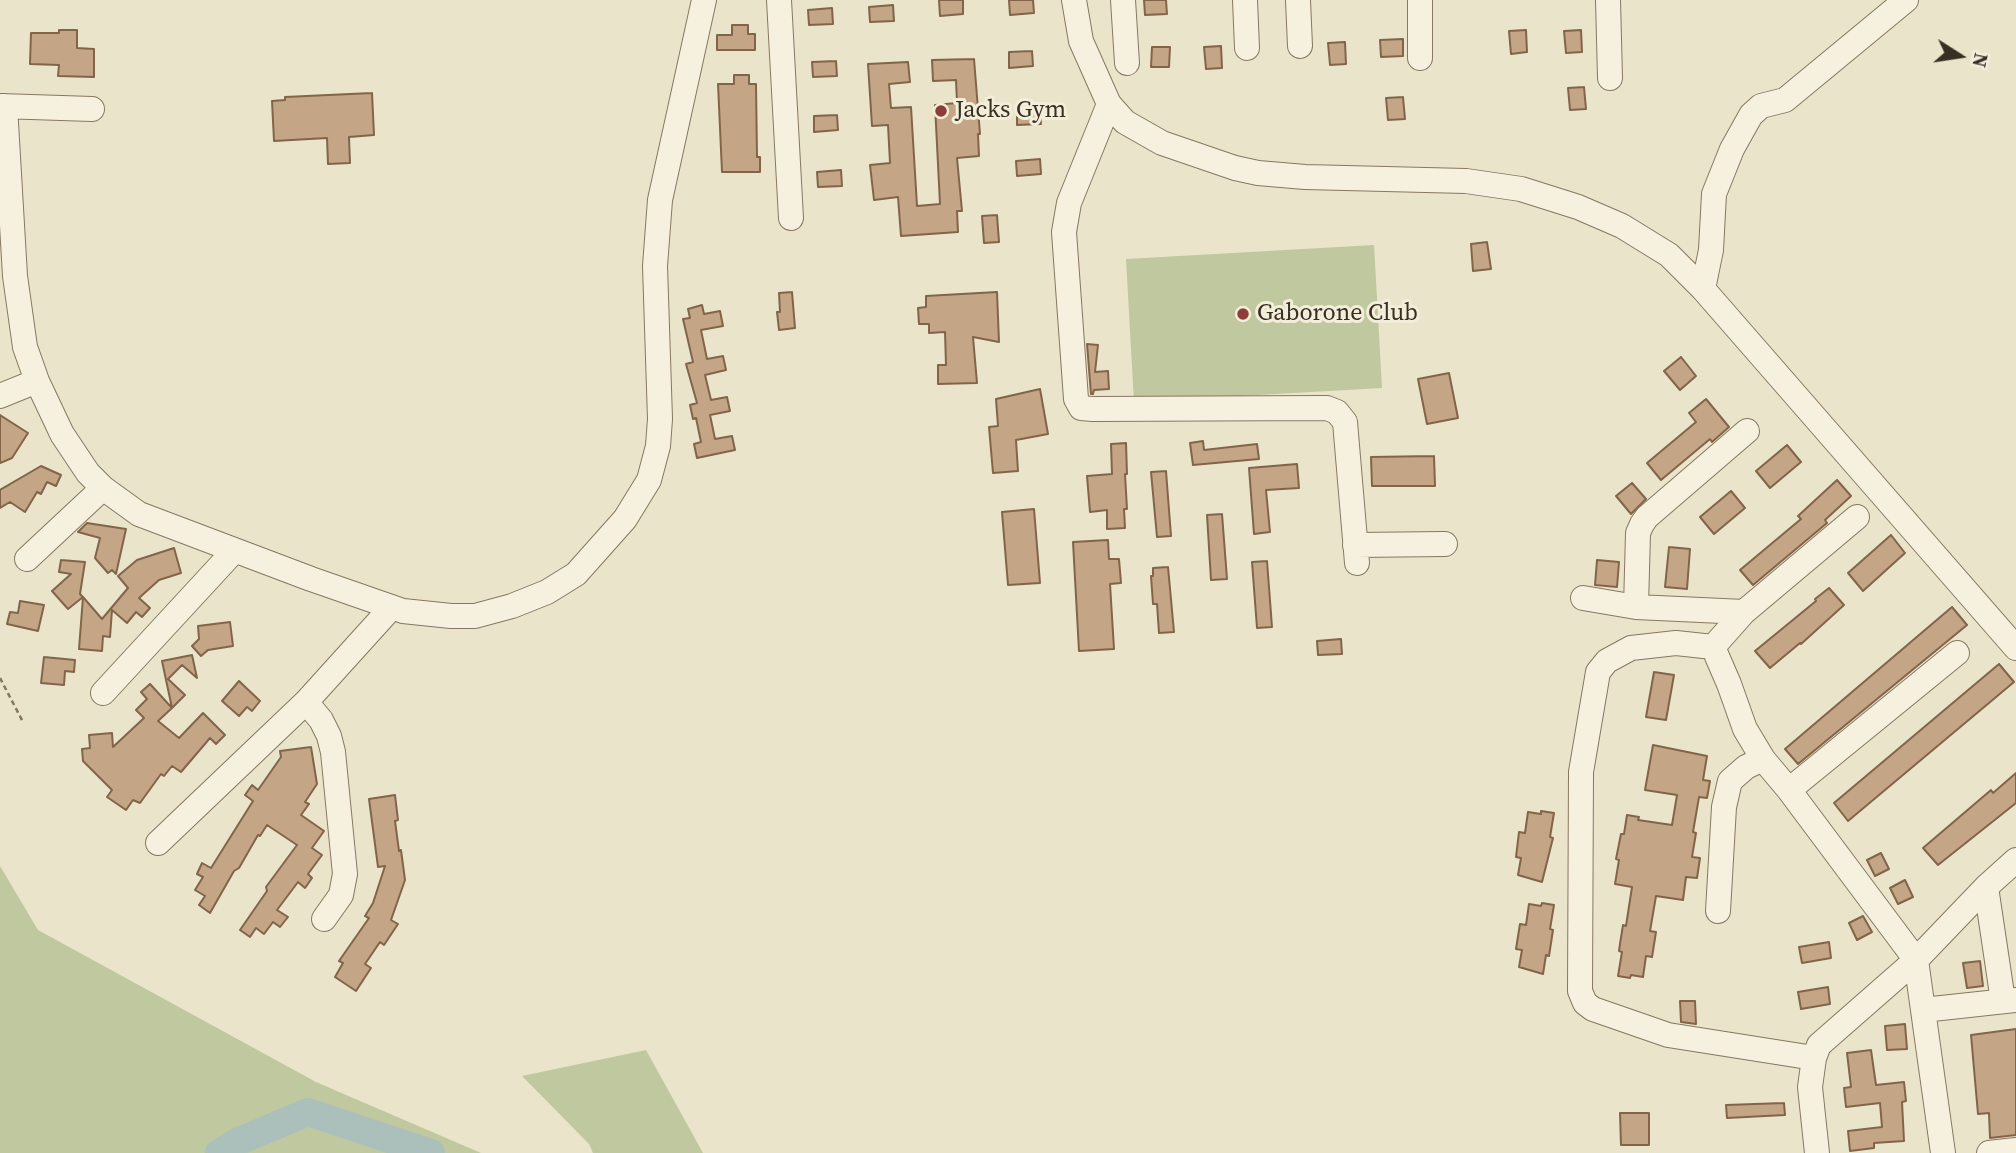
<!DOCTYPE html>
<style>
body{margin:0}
#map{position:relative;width:2016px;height:1153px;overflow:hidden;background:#eae4cb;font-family:"Source Serif 4",serif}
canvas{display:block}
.north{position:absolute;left:1925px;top:21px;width:70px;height:70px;-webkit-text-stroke:5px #f3eeda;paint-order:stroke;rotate:102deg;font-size:19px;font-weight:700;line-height:28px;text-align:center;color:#382f23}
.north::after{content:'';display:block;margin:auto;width:24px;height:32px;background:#382f23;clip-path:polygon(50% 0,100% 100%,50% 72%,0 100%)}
</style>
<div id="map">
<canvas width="2016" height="1153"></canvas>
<div class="north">N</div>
</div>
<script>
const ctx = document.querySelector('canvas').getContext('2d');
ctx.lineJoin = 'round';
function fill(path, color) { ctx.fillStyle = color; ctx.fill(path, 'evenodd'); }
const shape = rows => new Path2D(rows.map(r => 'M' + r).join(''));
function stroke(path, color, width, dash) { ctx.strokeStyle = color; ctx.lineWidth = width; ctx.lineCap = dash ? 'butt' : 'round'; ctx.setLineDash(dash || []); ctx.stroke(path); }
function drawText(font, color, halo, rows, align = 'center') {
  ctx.font = font + ' "Source Serif 4",serif'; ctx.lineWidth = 6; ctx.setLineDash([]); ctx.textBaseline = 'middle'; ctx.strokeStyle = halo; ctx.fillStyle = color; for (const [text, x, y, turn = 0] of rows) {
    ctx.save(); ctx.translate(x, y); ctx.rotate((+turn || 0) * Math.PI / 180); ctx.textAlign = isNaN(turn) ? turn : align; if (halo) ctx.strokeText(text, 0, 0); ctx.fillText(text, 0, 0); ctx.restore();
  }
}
fill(shape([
 [1374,245,1382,388,1134,402,1126,259],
 [0,866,38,930,316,1082,481,1153,0,1153],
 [646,1050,703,1153,593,1153,589,1144,522,1076]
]), '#c0c8a0');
stroke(shape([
 [219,1153,237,1142,308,1112,431,1153]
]), '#abc0bb', 28);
const building = shape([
 [939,0,963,0,963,14,940,16,939,0],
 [1009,0,1033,0,1034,13,1010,15,1009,0],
 [1144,0,1166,0,1167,14,1145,15,1144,0],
 [893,5,894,21,870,22,869,7,893,5],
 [832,8,833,24,809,25,808,10,832,8],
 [732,25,748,25,748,34,755,34,755,50,717,50,717,35,732,35,732,25],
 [59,30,77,30,77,48,94,49,94,77,58,76,59,65,30,64,31,33,59,33,59,30],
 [1526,30,1527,52,1511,54,1509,31,1526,30],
 [1581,30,1582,52,1566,53,1564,31,1581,30],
 [1403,39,1403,56,1381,57,1380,40,1403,39],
 [1345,42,1346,64,1330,65,1328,43,1345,42],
 [1221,46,1222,68,1206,69,1204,47,1221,46],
 [1152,47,1170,47,1169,67,1151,67,1152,47],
 [1032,51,1033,66,1009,68,1009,52,1032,51],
 [974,59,980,134,978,134,979,156,957,158,962,211,957,211,958,232,901,236,898,197,874,200,870,165,890,163,888,125,872,126,868,64,908,62,910,82,889,84,891,108,911,107,917,206,940,204,935,105,957,103,956,80,933,81,932,60,974,59],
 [836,61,837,76,813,77,812,62,836,61],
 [734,75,749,75,749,84,756,84,757,157,760,157,760,172,722,172,718,84,734,84,734,75],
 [1584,87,1586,109,1570,110,1568,88,1584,87],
 [372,93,374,135,349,137,350,163,328,164,327,138,274,141,272,101,285,100,285,97,372,93],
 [1403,97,1405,119,1388,120,1386,98,1403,97],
 [1040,108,1041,124,1017,125,1017,110,1040,108],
 [837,115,838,130,814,132,814,116,837,115],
 [1040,159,1041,174,1017,176,1016,161,1040,159],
 [841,170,842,186,818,187,817,172,841,170],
 [997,215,999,242,984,243,982,216,997,215],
 [1487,242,1491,269,1473,271,1471,244,1487,242],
 [792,292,795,328,779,330,777,312,780,312,779,293,792,292],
 [997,292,999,342,973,337,977,383,938,384,938,365,946,365,945,332,929,333,929,324,919,324,918,308,926,307,926,296,997,292],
 [702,305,704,314,720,311,723,326,701,330,707,359,723,356,726,370,705,375,711,400,727,397,730,411,710,415,715,439,732,436,735,450,697,458,694,444,701,442,696,418,693,419,690,405,697,403,686,364,693,362,683,319,690,318,688,309,702,305],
 [1087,344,1098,345,1095,372,1108,371,1109,389,1094,390,1093,394,1091,394,1087,344],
 [1681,357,1696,376,1680,390,1664,371,1681,357],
 [1449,373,1458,418,1427,424,1418,379,1449,373],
 [1040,389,1048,434,1016,440,1018,471,993,473,989,427,998,426,996,399,1040,389],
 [1706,399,1729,427,1712,442,1710,439,1661,480,1647,463,1696,422,1689,413,1706,399],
 [0,415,28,433,12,458,0,463,0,415],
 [1203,441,1204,450,1257,444,1259,459,1193,465,1190,443,1203,441],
 [1126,443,1127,474,1125,474,1127,509,1124,509,1125,528,1107,529,1107,510,1090,512,1087,476,1112,474,1111,444,1126,443],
 [1787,445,1801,462,1770,488,1756,471,1787,445],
 [1434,456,1435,486,1372,486,1371,457,1434,456],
 [1297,464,1299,488,1266,490,1270,532,1254,534,1249,468,1297,464],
 [41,466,61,475,56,486,47,482,41,494,37,492,25,512,10,502,0,508,0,490,41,466],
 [1166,471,1171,536,1157,537,1151,472,1166,471],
 [1837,480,1851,496,1825,520,1827,523,1753,585,1740,570,1801,519,1798,516,1837,480],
 [1632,483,1646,499,1631,514,1616,496,1632,483],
 [1731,491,1745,508,1714,534,1700,517,1731,491],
 [1034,509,1040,583,1008,585,1002,512,1034,509],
 [1222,514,1227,579,1211,580,1207,515,1222,514],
 [87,523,126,529,116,574,112,570,108,573,95,558,100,538,78,532,87,523],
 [1891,535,1905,553,1863,591,1848,573,1891,535],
 [1108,540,1109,559,1119,559,1121,583,1110,584,1114,649,1079,651,1073,542,1108,540],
 [1669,547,1690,549,1687,589,1665,587,1669,547],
 [174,548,181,573,159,580,139,598,150,608,142,617,136,612,127,623,112,610,110,637,103,636,102,651,79,649,83,597,102,619,128,588,118,576,137,560,174,548],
 [61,560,85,562,80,594,83,597,68,609,52,591,71,574,59,572,61,560],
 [1597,560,1619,562,1617,587,1595,585,1597,560],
 [1267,561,1272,627,1257,628,1252,562,1267,561],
 [1168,567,1174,632,1159,633,1157,604,1153,604,1151,576,1153,576,1153,568,1168,567],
 [1829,588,1844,605,1801,644,1800,643,1770,668,1755,651,1816,601,1815,599,1829,588],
 [20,601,44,605,38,631,7,624,10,612,18,613,20,601],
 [1952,607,1967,625,1798,764,1785,749,1952,607],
 [230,622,233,646,208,650,201,656,192,646,199,639,198,626,230,622],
 [1341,639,1342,654,1318,655,1317,641,1341,639],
 [192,655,197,678,182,665,168,679,185,695,172,708,162,661,192,655],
 [44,657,75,660,74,672,65,671,64,685,41,683,44,657],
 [1999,664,2014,682,1848,821,1834,803,1999,664],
 [1654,672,1674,675,1666,720,1646,717,1654,672],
 [239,681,260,701,252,711,247,707,239,716,222,701,239,681],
 [150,684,172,708,158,721,179,738,203,713,225,735,216,744,210,738,181,772,172,766,164,776,161,774,140,803,133,800,126,810,107,797,112,790,83,761,82,749,90,748,89,735,112,733,113,747,144,718,136,710,147,699,141,692,150,684],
 [1653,745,1707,756,1703,780,1710,781,1707,798,1699,797,1693,832,1696,833,1692,857,1700,858,1697,878,1686,877,1683,900,1656,896,1650,931,1656,932,1652,957,1646,956,1643,977,1631,975,1630,978,1618,976,1622,952,1619,951,1620,944,1623,925,1626,926,1632,887,1615,884,1619,860,1616,859,1621,834,1624,834,1627,815,1639,817,1638,820,1672,825,1677,795,1645,790,1653,745],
 [311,747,317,784,305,802,309,804,301,815,324,831,312,848,322,855,308,874,312,878,305,888,298,882,277,910,288,917,280,927,273,922,264,934,256,928,250,937,240,930,267,891,266,887,297,845,267,825,260,836,258,835,239,868,234,871,210,913,199,905,205,896,195,890,203,877,197,874,202,863,211,868,253,801,245,795,252,785,258,790,281,757,280,751,311,747],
 [2016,773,2016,803,1938,865,1923,848,1991,790,1993,793,2016,773],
 [395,795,398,820,395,821,399,851,401,850,405,880,391,920,398,924,384,945,380,942,365,964,371,968,356,991,335,977,343,963,339,961,369,918,365,916,373,903,385,866,378,867,369,799,395,795],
 [1541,811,1554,813,1550,837,1553,838,1542,882,1518,875,1521,858,1516,857,1519,832,1525,833,1528,812,1541,814,1541,811],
 [1881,853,1889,869,1875,876,1867,860,1881,853],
 [1905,880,1913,897,1898,904,1890,888,1905,880],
 [1542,903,1554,905,1550,929,1553,930,1549,956,1546,955,1543,974,1519,967,1522,950,1516,949,1520,924,1526,925,1529,904,1541,906,1542,903],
 [1863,916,1872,932,1857,940,1849,923,1863,916],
 [1829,942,1831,958,1802,963,1799,947,1829,942],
 [1980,961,1983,986,1967,988,1963,963,1980,961],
 [1828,987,1830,1004,1801,1009,1798,992,1828,987],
 [1680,1001,1695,1001,1696,1024,1681,1022,1680,1001],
 [1905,1024,1907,1049,1887,1050,1885,1026,1905,1024],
 [2016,1029,2016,1135,1990,1138,1989,1113,1978,1114,1971,1035,2016,1029],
 [1871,1050,1876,1085,1904,1082,1906,1101,1902,1102,1904,1141,1874,1143,1874,1148,1850,1151,1848,1131,1882,1127,1880,1103,1846,1107,1844,1088,1851,1087,1847,1053,1871,1050],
 [1784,1103,1785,1115,1727,1118,1726,1105,1784,1103],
 [1620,1113,1649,1113,1649,1145,1621,1145,1620,1113]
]);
fill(building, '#c4a585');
stroke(building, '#826549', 2);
const minor = shape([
 [779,0,791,218],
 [1074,0,1081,41,1109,104,1125,122,1162,143,1235,168,1258,173,1305,177,1466,181,1521,189,1578,207,1622,226,1669,255,1703,289,2016,648],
 [1123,0,1127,63],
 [1245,0,1247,48],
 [1298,0,1300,46],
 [1608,0,1610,78],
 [1420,58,1420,0],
 [1109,104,1069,203,1064,232,1076,399,1081,408,1093,409,1327,408,1337,412,1345,422,1357,563],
 [0,106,92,109],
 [5,106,15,276,25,347,37,381,62,434,88,473,103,488,139,514,311,579,403,611,451,616,475,616,512,606,547,592,576,574,625,519,649,480,658,446,660,419,655,266,660,200,704,0],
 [1703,289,1711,250,1714,194,1732,149,1751,115,1761,106,1785,100,1906,0],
 [0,396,37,381],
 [1355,545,1445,544],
 [27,559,103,488],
 [1583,598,1636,607,1744,612,1857,517],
 [1636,607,1638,533,1642,524,1647,517,1747,431],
 [1744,612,1713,647,1729,684,1745,729,1763,759,1789,790,1916,960,1943,1153],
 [1713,647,1676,643,1631,648,1607,661,1598,672,1581,772,1580,991,1585,1003,1593,1009,1668,1035,1814,1058],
 [103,693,234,551],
 [306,702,321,720,329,736,333,752,345,874,341,895,324,919],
 [1789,790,1957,653],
 [158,843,306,702,391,608],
 [1986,887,2003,1001],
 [1718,911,1724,807,1730,781,1746,767,1763,759],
 [1923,1010,2016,1000],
 [1817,1153,1810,1087,1814,1058,1819,1045,1916,960,1986,887,2016,860],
 [1989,1153,2016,1150]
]);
stroke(minor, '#867761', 26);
stroke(shape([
 [0,678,23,722]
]), '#867761', 2.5, [5, 3.5]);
stroke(minor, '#f6f1de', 24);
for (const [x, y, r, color] of [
 [941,111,7,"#8e3e38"],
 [1243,314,7,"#8e3e38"]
]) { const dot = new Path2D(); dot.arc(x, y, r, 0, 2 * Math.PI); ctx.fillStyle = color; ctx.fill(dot); stroke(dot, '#f3eeda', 2.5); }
drawText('24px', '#382f23', '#f3eeda', [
 ["Jacks Gym",955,111],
 ["Gaborone Club",1257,314]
], 'left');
</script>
